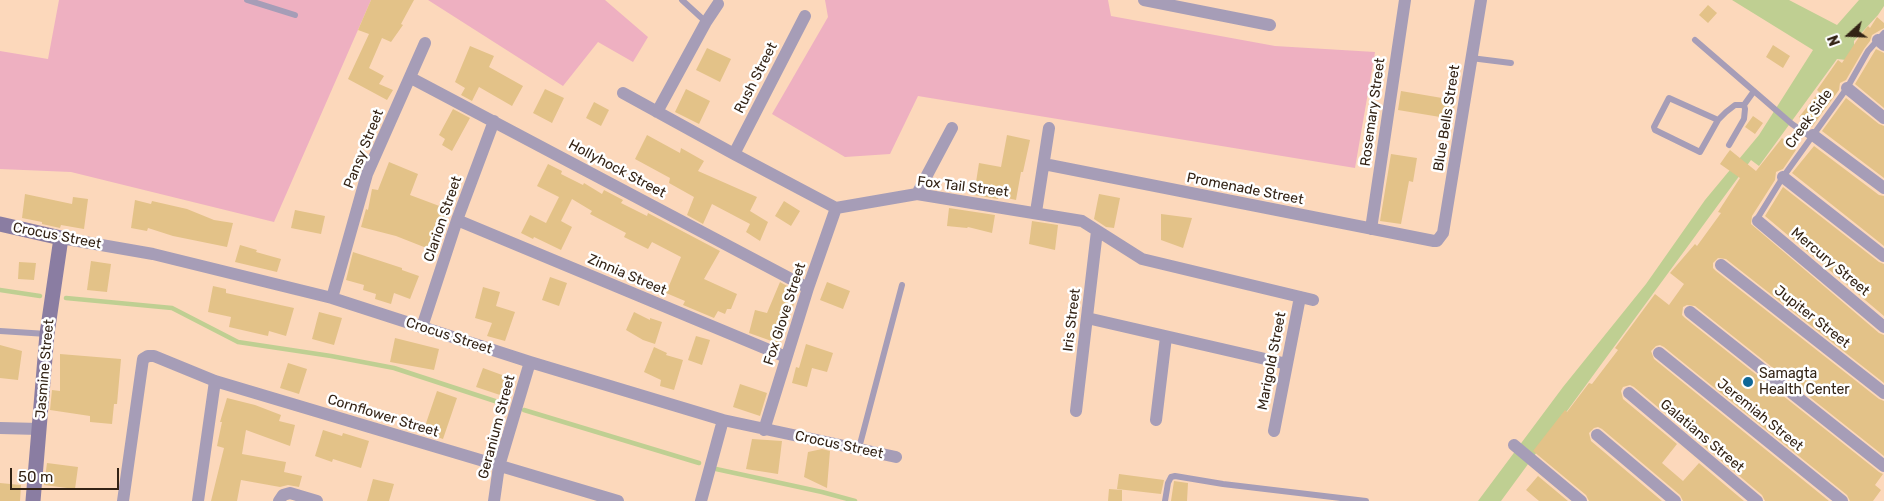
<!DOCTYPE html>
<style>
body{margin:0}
#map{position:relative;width:1884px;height:501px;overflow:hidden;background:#fcd8bb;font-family:Rubik,sans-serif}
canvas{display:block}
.north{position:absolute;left:1824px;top:10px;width:50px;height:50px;-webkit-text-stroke:4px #fff;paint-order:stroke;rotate:250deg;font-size:14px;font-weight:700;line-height:20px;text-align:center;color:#332315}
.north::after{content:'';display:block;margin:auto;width:18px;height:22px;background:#332315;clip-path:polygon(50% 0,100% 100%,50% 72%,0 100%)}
.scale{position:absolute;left:10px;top:468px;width:109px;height:22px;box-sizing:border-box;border:2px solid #332315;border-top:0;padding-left:6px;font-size:15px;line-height:18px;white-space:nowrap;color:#332315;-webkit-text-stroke:4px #fff;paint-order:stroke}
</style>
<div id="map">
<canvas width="1884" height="501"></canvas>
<div class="north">N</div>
<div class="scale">50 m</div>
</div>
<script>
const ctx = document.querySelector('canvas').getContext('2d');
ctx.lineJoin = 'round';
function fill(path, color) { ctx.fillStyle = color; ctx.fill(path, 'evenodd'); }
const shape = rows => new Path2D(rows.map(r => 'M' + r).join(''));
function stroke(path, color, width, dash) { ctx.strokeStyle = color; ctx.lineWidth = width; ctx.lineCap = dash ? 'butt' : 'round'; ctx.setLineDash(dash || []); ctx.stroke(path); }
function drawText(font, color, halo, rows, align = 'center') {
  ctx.font = font + ' Rubik,sans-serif'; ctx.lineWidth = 5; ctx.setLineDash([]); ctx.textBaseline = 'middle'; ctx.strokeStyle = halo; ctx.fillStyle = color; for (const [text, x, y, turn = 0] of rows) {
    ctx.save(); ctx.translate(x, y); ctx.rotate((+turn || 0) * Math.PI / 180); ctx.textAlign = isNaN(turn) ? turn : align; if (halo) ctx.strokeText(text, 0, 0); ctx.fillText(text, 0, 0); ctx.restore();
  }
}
fill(shape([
 [59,0,371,0,274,222,71,172,0,169,0,51,48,59],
 [428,0,605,0,648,37,633,62,598,42,563,86],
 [825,0,1108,0,1111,16,1275,46,1375,52,1355,168,918,96,890,154,845,157,772,114,828,17]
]), '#eeb0c1');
fill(shape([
 [1732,0,1789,0,1837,25,1859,0,1884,0,1884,6,1878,15,1854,41,1854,48,1846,60,1837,59,1759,166,1751,160,1501,501,1478,501,1563,387,1646,284,1705,200,1759,135,1813,50]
]), '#bfcf92');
stroke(shape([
 [0,290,40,296],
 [66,298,172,308,238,342,331,356,394,368,504,404],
 [524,410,699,463],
 [716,469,822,492,855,501]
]), '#bfcf92', 4.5);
fill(shape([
 [371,0,414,0,401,24,403,25,391,42,382,38,369,68,384,76,379,84,393,90,387,100,348,79,369,34,358,30],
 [1708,5,1717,13,1708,23,1699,15],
 [1877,17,1884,23,1884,28,1872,35,1870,41,1864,49,1846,80,1840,83,1839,90,1812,127,1799,117,1819,92,1817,90,1838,60,1842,63,1859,37,1868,26,1870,28],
 [1773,45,1790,56,1783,68,1766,57],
 [470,46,494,56,489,67,523,86,512,106,479,87,472,101,461,95,465,88,455,82],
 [707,48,731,59,720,82,696,70],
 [1876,49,1884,53,1884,108,1855,84],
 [545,89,564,98,552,123,533,113],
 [686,89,710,101,699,124,675,112],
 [1401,91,1442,98,1441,100,1455,104,1452,119,1398,110],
 [1846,98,1879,124,1884,126,1884,178,1822,131],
 [594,102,609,110,601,126,586,118],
 [453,109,470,118,452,151,442,145,445,139,439,135],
 [1753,116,1763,123,1755,134,1745,127],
 [647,135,680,153,681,148,704,161,698,171,757,197,750,211,768,222,760,241,746,232,750,224,712,204,703,224,687,215,694,197,669,183,670,178,635,159],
 [1007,135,1030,140,1023,172,1021,172,1016,200,998,196,998,199,974,195,979,163,1001,167],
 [1782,138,1796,150,1783,169,1776,172,1775,180,1752,216,1751,224,1879,333,1884,335,1884,383,1726,259,1718,258,1713,263,1713,268,1716,271,1879,399,1884,401,1884,456,1695,306,1687,305,1683,307,1682,315,1685,318,1879,472,1883,474,1875,485,1881,490,1873,501,1850,501,1847,495,1664,347,1660,345,1656,346,1651,351,1654,359,1829,501,1765,501,1762,495,1634,387,1630,385,1623,387,1621,391,1623,399,1677,444,1662,463,1683,481,1699,463,1744,501,1683,501,1680,495,1602,429,1598,427,1594,428,1589,433,1591,441,1662,501,1589,501,1586,495,1533,451,1565,410,1567,412,1589,383,1592,384,1618,350,1615,348,1655,294,1669,305,1684,284,1670,273,1695,244,1697,246,1721,213,1718,212,1740,178,1720,164,1727,154,1730,150,1756,171],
 [1814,146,1879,195,1884,196,1884,246,1792,173],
 [1391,154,1417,158,1413,182,1409,181,1401,224,1380,221],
 [389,162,418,174,410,195,450,210,443,229,437,227,429,249,396,236,361,227,366,209,368,210,372,189,378,190],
 [548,164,562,171,561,174,583,185,584,183,602,194,604,190,623,200,621,203,647,216,648,213,720,251,704,279,737,294,731,309,727,309,725,314,718,311,714,318,683,305,685,301,666,293,681,257,652,242,648,249,624,237,626,233,590,214,592,211,572,199,561,221,572,227,561,250,534,237,533,239,521,233,530,215,546,223,559,197,537,186],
 [1783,187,1879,262,1884,264,1884,316,1765,216],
 [25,194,72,204,73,197,88,199,84,229,61,225,60,228,42,224,42,222,22,218],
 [1099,194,1120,198,1114,228,1106,227,1094,219],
 [135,200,151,204,152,201,187,209,214,220,233,223,227,247,173,236,148,228,147,231,131,228],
 [784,201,800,211,791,226,775,216],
 [949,208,995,215,992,233,968,227,967,228,947,226],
 [295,210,325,216,321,234,291,228],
 [1161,214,1192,218,1183,248,1161,240],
 [1032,221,1058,225,1055,250,1029,244],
 [240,245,257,250,256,252,281,259,277,272,235,262],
 [353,252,402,268,402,270,419,276,410,299,394,293,391,304,375,299,376,294,363,290,364,285,346,280],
 [91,261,111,264,107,292,87,290],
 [19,262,36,263,34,280,18,279],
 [550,277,567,283,559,306,542,300],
 [780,282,798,292,780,344,749,333,755,310,767,313],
 [827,282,850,291,843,309,820,300],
 [213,286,226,289,226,293,294,308,286,336,269,331,268,336,229,327,231,317,208,312],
 [483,287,500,292,496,306,515,312,505,341,487,336,492,323,475,318],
 [319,312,342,318,334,345,312,339],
 [634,312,650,320,650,318,662,322,655,344,643,340,626,330],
 [696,336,710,340,702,365,688,360],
 [395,338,439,349,434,370,390,362],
 [806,344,833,353,827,372,812,368,807,387,792,383,796,367,799,368],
 [0,345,22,351,18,380,0,378],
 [654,347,667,353,666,355,683,360,674,390,660,386,661,380,644,372],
 [60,354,121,359,117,404,114,404,112,424,90,422,90,416,50,410,52,390,60,391],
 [288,363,307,369,299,394,280,388],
 [483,368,513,379,506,397,476,387],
 [740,384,767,393,760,416,733,407],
 [437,391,457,398,443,439,423,432],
 [227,398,255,405,281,415,279,421,295,425,290,446,246,430,242,454,286,462,284,472,302,476,299,487,288,485,280,487,241,480,237,501,211,501,224,448,217,446,222,422,220,422],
 [323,430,342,436,343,433,369,441,361,468,333,459,332,462,315,456],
 [752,439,782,441,778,474,746,469],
 [822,449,830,451,827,488,804,477,808,452],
 [47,463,78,467,75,489,44,485],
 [1119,474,1164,480,1161,494,1117,489],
 [1538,476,1568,501,1539,501,1526,490],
 [373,479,394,484,389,501,367,501],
 [1174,481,1188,483,1187,501,1171,501],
 [0,483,21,485,20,501,0,501],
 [1109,489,1122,490,1122,501,1108,501]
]), '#e3c288');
stroke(shape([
 [247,0,295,15],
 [682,0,706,22],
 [1695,40,1792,124,1811,137],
 [1471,58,1511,63],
 [1718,120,1669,98,1654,127,1655,130,1700,152,1718,120,1726,112,1735,105,1744,105,1754,91],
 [1729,145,1744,119,1745,109,1744,105],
 [1758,221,1757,219,1783,177,1847,88,1868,51,1884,33],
 [0,331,47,334],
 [859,448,902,285],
 [1165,501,1168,483,1171,477,1175,476,1223,484,1366,501]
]), '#a69db7', 6);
stroke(shape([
 [1144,0,1270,25],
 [1878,40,1884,45],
 [411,78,808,288],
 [1847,88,1884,118],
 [623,93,734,154,836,208,917,194,1082,221,1142,259,1313,300],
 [657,112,706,22,718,4],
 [1813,135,1884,188],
 [734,154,805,16],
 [1044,164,1434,241,1437,241,1443,233,1481,0],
 [1783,177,1884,256],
 [917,194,952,128],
 [1036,212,1049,128],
 [457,220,786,357],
 [1758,221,1884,327],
 [1371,229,1405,0],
 [61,238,153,254,332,298,530,362,723,420,896,457],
 [1721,265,1884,393],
 [332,298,367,174,425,43],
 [1690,312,1884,466],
 [1087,318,1287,364],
 [422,327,457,220,494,121],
 [1659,353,1842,501],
 [1629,393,1757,501],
 [1076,411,1097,231],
 [1156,420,1166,337],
 [0,428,39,429],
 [764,430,808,288,836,208],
 [1274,431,1300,297],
 [1597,435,1675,501],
 [1514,445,1581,501],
 [123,501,143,359,148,356,154,356,215,381,618,501],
 [198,501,215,381],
 [279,501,283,495,290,493,317,501],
 [494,501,499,466,530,362],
 [701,501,723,420]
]), '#a69db7', 12);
stroke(shape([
 [0,224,61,238,47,334,33,501]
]), '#8a7da2', 15);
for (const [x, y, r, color] of [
 [1748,382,6,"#0f6797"]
]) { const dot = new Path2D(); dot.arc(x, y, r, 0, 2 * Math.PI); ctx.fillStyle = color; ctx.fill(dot); stroke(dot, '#fff', 2); }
drawText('14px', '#332315', '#fff', [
 ["Rush Street",756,78,-63],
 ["Rosemary Street",1373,112,-82],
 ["Blue Bells Street",1447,118,-81],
 ["Creek Side",1809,119,-54],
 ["Pansy Street",364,149,-68],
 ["Hollyhock Street",617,169,28],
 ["Fox Tail Street",963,187,7],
 ["Promenade Street",1245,189,11],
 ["Clarion Street",443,219,-71],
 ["Crocus Street",57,236,11],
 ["Mercury Street",1830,262,40],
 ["Zinnia Street",627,275,23],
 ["Fox Glove Street",785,314,-72],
 ["Jupiter Street",1812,317,38],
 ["Iris Street",1072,320,-83],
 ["Crocus Street",449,336,18],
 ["Marigold Street",1272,361,-79],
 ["Jasmine Street",45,369,-85],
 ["Jeremiah Street",1760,415,39],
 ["Cornflower Street",383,416,17],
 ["Geranium Street",497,427,-75],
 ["Galatians Street",1702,436,40],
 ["Crocus Street",839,445,12]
]);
drawText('14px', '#332315', '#fff', [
 ["Samagta",1759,374],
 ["Health Center",1759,390]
], 'left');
</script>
